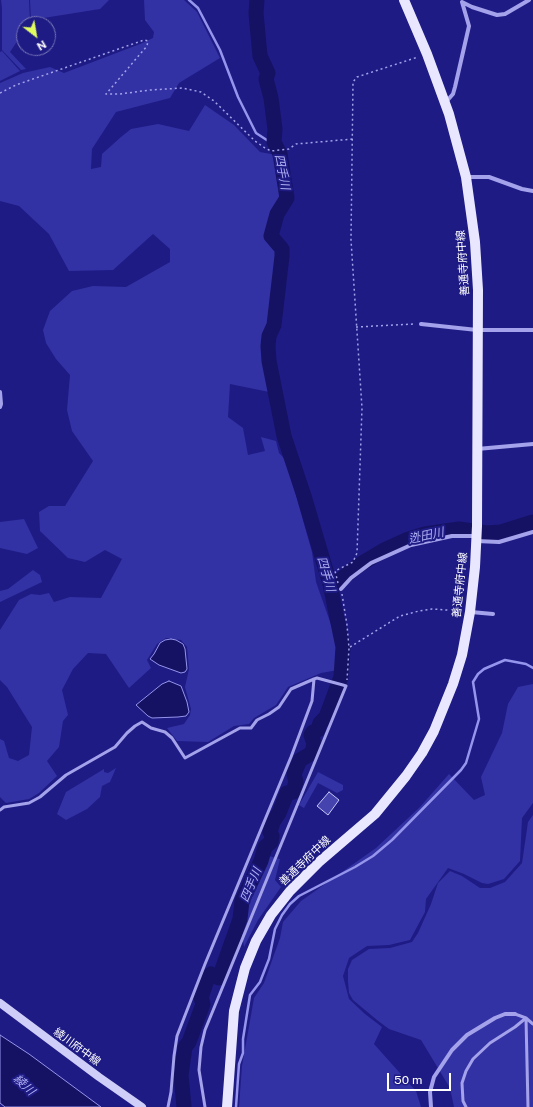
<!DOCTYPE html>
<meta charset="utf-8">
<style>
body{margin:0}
#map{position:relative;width:533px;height:1107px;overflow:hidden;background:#1e1b85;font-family:"Public Sans",sans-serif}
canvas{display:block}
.north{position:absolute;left:16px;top:16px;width:40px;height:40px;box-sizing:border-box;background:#1e1b85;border:1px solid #7876b6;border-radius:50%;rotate:149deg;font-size:11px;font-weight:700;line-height:16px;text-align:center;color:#fff}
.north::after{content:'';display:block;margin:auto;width:14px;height:18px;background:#e1fc5f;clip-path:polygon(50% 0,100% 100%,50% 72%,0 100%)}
.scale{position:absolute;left:387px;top:1073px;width:64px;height:18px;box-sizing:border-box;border:2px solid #fff;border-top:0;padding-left:5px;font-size:12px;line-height:14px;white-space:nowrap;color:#fff;-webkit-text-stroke:3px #1e1b85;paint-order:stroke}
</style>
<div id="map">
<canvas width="533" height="1107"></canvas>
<div class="north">N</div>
<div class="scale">50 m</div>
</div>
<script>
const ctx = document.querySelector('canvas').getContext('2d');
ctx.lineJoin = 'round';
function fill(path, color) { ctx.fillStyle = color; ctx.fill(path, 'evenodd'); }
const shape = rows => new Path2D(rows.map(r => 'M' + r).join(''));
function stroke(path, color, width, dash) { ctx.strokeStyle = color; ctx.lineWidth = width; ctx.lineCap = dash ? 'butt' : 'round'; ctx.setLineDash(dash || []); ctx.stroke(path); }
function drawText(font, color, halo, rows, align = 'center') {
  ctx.font = font + ' "Public Sans","Noto Sans JP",sans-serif'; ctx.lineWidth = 4; ctx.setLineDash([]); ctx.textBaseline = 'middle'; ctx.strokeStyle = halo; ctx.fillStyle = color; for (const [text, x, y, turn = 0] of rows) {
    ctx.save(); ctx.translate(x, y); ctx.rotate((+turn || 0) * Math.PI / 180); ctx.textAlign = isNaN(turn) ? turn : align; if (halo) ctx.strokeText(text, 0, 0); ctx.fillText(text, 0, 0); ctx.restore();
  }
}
fill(shape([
 [1,0,29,0,30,22,29,24,24,24,24,31,10,52,26,69,21,70,2,50,2,8],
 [30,0,109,0,100,9,31,20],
 [144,0,184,0,197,12,220,58,179,83,170,98,116,112,92,149,91,169,101,167,102,154,121,137,131,129,158,124,189,131,205,105,234,125,260,152,276,155,284,196,273,211,266,238,278,253,270,324,264,335,266,371,274,393,230,384,228,417,243,428,248,455,265,451,261,437,276,441,279,453,286,460,312,552,316,582,339,647,338,670,321,673,288,687,276,705,254,718,249,724,234,726,208,742,177,741,167,728,184,724,190,715,191,709,185,687,189,669,187,647,181,640,166,638,157,644,147,660,151,668,129,688,106,654,88,653,73,669,62,690,68,715,63,721,59,747,47,761,57,776,39,793,29,799,6,803,0,797,0,739,4,741,9,758,18,761,29,755,32,727,7,687,0,680,0,630,19,600,31,594,40,595,49,593,54,602,70,597,101,598,122,559,105,550,85,562,68,558,40,531,39,512,49,506,65,506,93,461,72,431,67,410,70,375,56,359,46,343,43,330,50,311,72,291,93,286,126,287,170,262,170,249,153,234,113,270,69,271,49,234,19,206,0,201,0,83,23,73,50,67,64,73,140,44,153,38,154,32,145,20],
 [2,51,20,71,0,81,0,52],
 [24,519,38,548,27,554,0,548,0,522],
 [33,570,40,575,42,582,0,602,0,591,8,589],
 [533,684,533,803,522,818,520,861,504,879,488,884,482,883,464,874,448,868,426,899,425,912,410,940,389,945,367,946,349,958,343,976,349,999,365,1014,382,1027,374,1044,416,1091,421,1107,239,1107,242,1066,254,998,264,983,280,938,283,922,301,901,376,848,420,807,449,774,474,800,485,795,481,777,502,733,508,704,518,687],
 [116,768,110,782,102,786,100,797,87,809,66,820,57,814,66,792,104,769,104,772,108,773],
 [318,772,343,785,343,790,337,793,318,783,304,808,299,805],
 [533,815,533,1107,454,1107,450,1088,421,1040,389,1029,377,1020,353,1000,349,993,348,981,348,969,352,960,369,949,390,948,412,942,418,933,431,904,438,883,450,871,462,876,480,888,490,888,505,882,522,863,528,822],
 [269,856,280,859,275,880,281,887,258,920,244,947,241,929,250,899]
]), '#3332a4');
const water = shape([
 [171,639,176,640,183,644,185,649,187,669,185,672,181,673,159,665,150,659,154,654,160,643,165,640,171,639],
 [169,681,181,686,187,702,189,712,186,716,178,717,152,718,148,716,136,705,162,684,169,681],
 [0,1035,29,1054,101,1107,5,1107,0,1103,0,1035]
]);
fill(water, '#151263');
stroke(water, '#9595ed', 1);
stroke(shape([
 [189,0,198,8,220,50,238,97,256,133,276,146],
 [236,1107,239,1064,243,1053,243,1039,250,995,260,982,269,959,275,929,282,915,290,904,299,896,355,867,373,856,392,840,461,770,466,763,479,719,473,682,478,674,484,669,505,660,526,664,533,668]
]), '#9595ed', 2.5);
stroke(shape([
 [330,584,340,580,359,565,386,549,406,540,425,534,459,529,487,533,501,532,533,522],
 [184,1107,181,1075,185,1047,189,1042,203,1004,201,998,208,977,211,974,219,978,240,919,242,901,261,861,265,847,271,842,272,836,270,832,273,822,279,813,287,793,293,792,296,782,294,774,300,760,312,753,314,743,311,735,313,732,318,730,320,723,326,717,341,677,343,647,330,584,304,496,284,436,269,361,268,346,269,336,274,325,282,256,282,249,271,236,277,214,287,198,280,154,274,142,275,129,271,98,266,79,268,73,260,56,256,13,257,0]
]), '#151263', 15);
const building = shape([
 [329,792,339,800,328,815,317,806,329,792]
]);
fill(building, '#4544ae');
stroke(building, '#c7c7f8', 1);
stroke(shape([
 [0,93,16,85,144,40,148,41,147,46,106,94,120,94,150,90,182,88,201,92,214,101,255,141,265,148,271,151,289,149,296,144,353,139],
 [356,327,414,324],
 [338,583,335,571,353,562,357,553,362,408,351,240,353,82,357,77,418,57],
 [342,594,347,625,349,648,347,680],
 [350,647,400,616,419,611,432,609,461,611]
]), '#a3a2eb', 1.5, [2, 3]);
stroke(shape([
 [0,810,4,807,29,803,40,797,66,775,115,747,127,733,135,726,142,722,151,728,165,732,172,738,185,758,240,728,251,728,257,720,269,714,279,707,291,689,314,679],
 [515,1014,526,1018,533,1024],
 [526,1018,528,1107],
 [168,1107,171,1092,174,1056,177,1036,205,964,291,757,312,701,314,679,317,678,343,685,346,686,205,1030,201,1047,199,1070,205,1107],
 [466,1107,463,1101,462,1083,466,1071,473,1059,490,1043,515,1027,526,1018]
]), '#a3a2eb', 3);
stroke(shape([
 [445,103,453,94,455,87,469,26,462,2,472,7,497,15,505,14,529,0],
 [466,177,489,177,522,189,533,191],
 [421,324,477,330,533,330],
 [0,392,1,404,0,407],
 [477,449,533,444],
 [477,541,499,542,533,532],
 [341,589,351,578,371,563,411,545,452,536,476,536],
 [471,612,493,614],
 [431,1107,430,1092,434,1077,452,1050,467,1035,495,1018,505,1014,515,1014]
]), '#a3a2eb', 4);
stroke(shape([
 [0,1003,99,1077,142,1107]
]), '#cfcef8', 8);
stroke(shape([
 [227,1107,234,1011,245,968,256,941,271,915,290,891,319,862,375,814,406,776,422,753,434,731,453,684,462,655,470,612,475,567,477,526,478,290,475,242,466,177,449,114,427,54,404,0]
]), '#e8e7ff', 10);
drawText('11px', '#fff', '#1e1b85', [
 ["善通寺府中線",463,263,-94],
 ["善通寺府中線",460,585,-84],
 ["善通寺府中線",305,861,-44],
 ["綾川府中線",77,1047,36]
]);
drawText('italic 12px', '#aeaef2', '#1e1b85', [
 ["四手川",282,172,79],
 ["迯田川",426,536,-12],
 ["四手川",326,574,74],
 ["四手川",251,885,-67],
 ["綾川",24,1085,43]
]);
</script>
